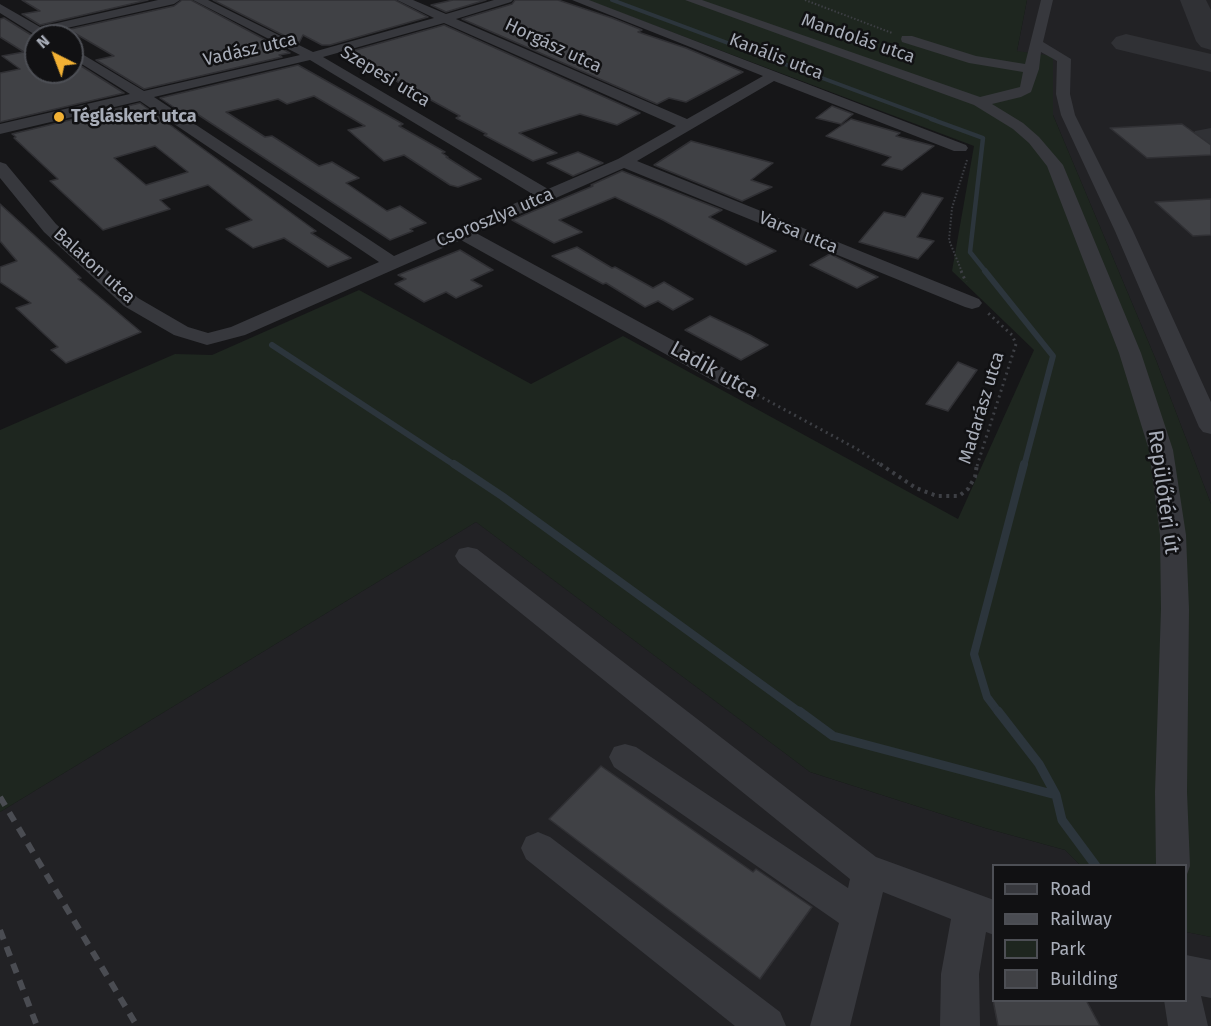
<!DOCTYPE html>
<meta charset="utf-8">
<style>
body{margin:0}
#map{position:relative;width:1211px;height:1026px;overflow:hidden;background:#161618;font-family:"Fira Sans",sans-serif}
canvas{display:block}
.legend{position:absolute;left:992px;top:864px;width:195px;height:138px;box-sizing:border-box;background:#111113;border:2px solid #4d4f55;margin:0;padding:8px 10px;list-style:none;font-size:18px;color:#a8adb8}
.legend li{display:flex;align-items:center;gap:12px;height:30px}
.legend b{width:30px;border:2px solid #4d4f55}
.north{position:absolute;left:24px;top:24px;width:60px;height:60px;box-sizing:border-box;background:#111113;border:2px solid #4d4f55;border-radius:50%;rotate:318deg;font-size:16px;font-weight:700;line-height:24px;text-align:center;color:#a8adb8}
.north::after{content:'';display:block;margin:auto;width:21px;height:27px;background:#f2b134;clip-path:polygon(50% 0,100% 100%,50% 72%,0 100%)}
</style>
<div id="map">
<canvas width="1211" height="1026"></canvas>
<ul class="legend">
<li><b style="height:8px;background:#37383d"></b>Road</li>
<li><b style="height:8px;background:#4a4c52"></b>Railway</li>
<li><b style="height:16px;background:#1e261f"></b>Park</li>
<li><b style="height:16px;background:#404145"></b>Building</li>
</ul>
<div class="north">N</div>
</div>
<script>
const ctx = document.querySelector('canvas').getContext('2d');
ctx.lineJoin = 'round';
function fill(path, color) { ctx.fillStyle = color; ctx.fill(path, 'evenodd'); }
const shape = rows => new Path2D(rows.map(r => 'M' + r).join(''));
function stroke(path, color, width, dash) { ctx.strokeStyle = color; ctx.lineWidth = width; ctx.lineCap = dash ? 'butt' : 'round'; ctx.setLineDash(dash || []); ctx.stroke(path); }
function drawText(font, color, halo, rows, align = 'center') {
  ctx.font = font + ' "Fira Sans",sans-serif'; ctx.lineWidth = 5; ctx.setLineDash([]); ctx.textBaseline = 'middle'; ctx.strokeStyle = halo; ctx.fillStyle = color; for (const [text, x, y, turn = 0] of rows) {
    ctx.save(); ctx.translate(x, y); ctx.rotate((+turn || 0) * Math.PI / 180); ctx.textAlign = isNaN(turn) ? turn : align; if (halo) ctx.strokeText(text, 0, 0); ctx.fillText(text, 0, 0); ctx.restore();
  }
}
fill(shape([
 [1027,0,1211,0,1211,504,1156,360,1053,115,1052,92,1017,51],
 [476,522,810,772,985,828,1065,850,1080,865,994,866,994,1000,1186,1000,1186,932,1211,937,1211,1026,0,1026,0,812]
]), '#222225');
fill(shape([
 [587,0,1027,0,1017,51,1053,56,1053,115,1156,360,1211,504,1211,937,1186,932,1186,866,1080,865,1065,850,985,828,810,772,476,522,0,812,0,430,175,354,212,355,359,290,531,384,623,336,958,519,1034,350,952,271,974,146]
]), '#1e261f');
stroke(shape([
 [612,0,935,120]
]), '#2c353c', 4);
stroke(shape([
 [931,119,983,138,970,252,986,272]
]), '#2c353c', 4.5);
stroke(shape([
 [985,271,1053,356,1024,466],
 [272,345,456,466]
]), '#2c353c', 6);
stroke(shape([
 [454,464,502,496,801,713],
 [999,713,987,697,974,654,1024,464]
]), '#2c353c', 8);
stroke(shape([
 [799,711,833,736,1056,795,1062,820,1096,866],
 [998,711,1039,764,1056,795]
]), '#2c353c', 9);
fill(shape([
 [1180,0,1206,0,1211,10,1211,50,1201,47,1196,41,1180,0],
 [1126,34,1211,54,1211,72,1116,49,1111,43,1116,37,1126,34],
 [1211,128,1211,150,1195,147,1190,139,1195,131,1211,128]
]), '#303135');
const building = shape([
 [22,0,148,0,40,25,22,14,40,11,22,0],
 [182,0,191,0,290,53,279,55,282,57,144,89,96,60,114,56,71,31,53,33,174,6,182,0],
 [213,0,395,0,428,17,330,45,322,45,303,35,299,43,213,0],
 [453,0,486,0,446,12,431,5,453,0],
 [515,0,558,0,612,18,642,30,638,32,686,48,743,72,686,102,669,98,657,104,462,19,512,4,515,0],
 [4,18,36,38,36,72,72,72,72,66,78,64,124,93,0,122,0,73,20,69,2,56,24,52,0,37,0,19,4,18],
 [444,25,640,113,617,125,580,114,519,133,557,153,533,161,484,135,487,134,456,118,460,116,440,105,345,53,444,25],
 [298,65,403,124,399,126,445,152,442,153,448,157,446,157,481,179,458,187,450,185,404,155,384,161,348,130,365,126,314,96,287,104,278,99,226,112,265,137,272,136,319,166,332,162,359,178,346,183,387,211,400,206,426,223,410,229,413,231,390,240,197,114,193,120,160,98,298,65],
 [140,103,316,231,311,233,351,258,328,267,284,238,253,248,226,229,252,220,208,185,160,200,170,209,103,230,50,181,58,179,14,138,16,137,12,134,140,103],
 [155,146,188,172,146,185,114,158,155,146],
 [832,106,853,114,841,124,816,118,832,106],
 [851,119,900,133,896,136,934,146,902,170,882,165,891,157,826,136,851,119],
 [1182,124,1211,145,1211,155,1147,158,1110,128,1182,124],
 [691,141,773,163,751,180,772,187,742,201,654,165,691,141],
 [578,152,603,163,573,176,547,163,578,152],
 [622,171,722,210,709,217,776,251,746,265,663,220,615,197,559,220,582,232,554,243,512,220,593,186,591,185,622,171],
 [922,193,943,198,917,237,934,241,918,259,859,242,884,212,905,217,922,193],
 [1211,199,1211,235,1193,236,1155,202,1211,199],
 [0,204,81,278,78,279,141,332,66,363,51,350,58,347,16,308,31,303,0,282,0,267,17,261,0,241,0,204],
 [577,247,612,268,615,267,653,288,664,282,693,299,673,310,658,301,645,307,606,283,603,284,552,256,577,247],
 [460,250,493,270,471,280,482,286,456,298,446,292,424,302,395,284,406,279,398,275,460,250],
 [830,254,834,256,878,277,857,288,810,265,830,254],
 [710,316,750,335,768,345,741,360,685,330,710,316],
 [958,362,977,370,948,411,926,404,958,362],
 [601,766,753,872,756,869,812,907,760,979,549,819,601,766],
 [993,1000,1086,1000,1100,1026,998,1026,993,1000]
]);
fill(building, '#404145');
stroke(building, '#303034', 1.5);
stroke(shape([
 [805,0,892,33],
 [962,272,949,240,952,208,967,160]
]), '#3d3f44', 2, [1.5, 2]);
stroke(shape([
 [961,271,966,282],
 [752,392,857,449,882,466],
 [977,466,1016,344,1012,335,988,313]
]), '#3d3f44', 3, [2, 4]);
stroke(shape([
 [880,464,916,488,937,496,959,496,968,489,975,477,977,464]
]), '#3d3f44', 4, [3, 4.5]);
fill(shape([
 [158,0,180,0,174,4,49,32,52,36,37,36,0,13,0,4,40,27,158,0],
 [193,0,208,0,313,52,434,18,397,0,413,0,446,14,494,0,513,0,511,2,456,19,687,119,763,76,572,0,589,0,966,145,968,148,966,151,954,151,774,81,637,161,979,299,982,303,979,307,972,309,965,307,624,168,476,233,744,379,747,384,744,389,736,391,728,389,461,240,245,335,207,345,174,335,124,306,44,232,0,178,0,162,6,164,56,224,138,298,188,327,208,333,231,327,379,262,140,101,0,134,0,124,130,94,72,58,72,48,144,91,300,55,193,0],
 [444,23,676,126,618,159,548,189,323,57,444,23],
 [310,60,534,195,394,256,154,97,310,60],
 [685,0,702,0,980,97,1020,87,1023,72,969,63,902,42,901,39,902,36,912,36,976,56,1025,64,1041,0,1053,0,1043,42,1071,59,1070,94,1075,115,1133,231,1211,402,1211,434,1203,432,1199,427,1115,231,1061,115,1056,94,1057,61,1041,52,1039,69,1031,92,1021,97,992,104,1023,123,1039,137,1063,165,1141,353,1173,450,1186,535,1189,609,1187,792,1190,866,1186,877,1186,866,1156,866,1155,792,1161,609,1160,535,1149,450,1119,353,1047,166,1029,143,1013,129,974,105,685,0],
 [468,547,477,549,876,857,994,900,994,935,986,932,979,974,980,1026,940,1026,941,974,951,919,883,892,850,1026,810,1026,839,923,614,767,609,757,614,747,625,744,636,747,848,888,850,879,459,563,455,556,459,549,468,547],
 [538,832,550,837,780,1012,786,1026,735,1026,526,859,521,848,526,837,538,832],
 [1186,955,1211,960,1211,998,1201,996,1208,1026,1168,1026,1164,1000,1186,1000,1186,955]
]), '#37383d');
stroke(shape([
 [0,797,137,1026],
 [0,930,37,1026]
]), '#4a4c52', 6, [10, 8]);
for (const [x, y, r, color] of [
 [59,117,6,"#f2b134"]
]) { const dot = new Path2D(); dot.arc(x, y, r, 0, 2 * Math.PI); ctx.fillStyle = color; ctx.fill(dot); stroke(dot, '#111113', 2); }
drawText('18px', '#a8adb8', '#111113', [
 ["Mandolás utca",858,39,19],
 ["Horgász utca",553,46,25],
 ["Vadász utca",250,50,-13],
 ["Kanális utca",776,57,21],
 ["Szepesi utca",385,77,31],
 ["Csoroszlya utca",495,218,-23],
 ["Varsa utca",798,233,22],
 ["Balaton utca",94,266,42],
 ["Madarász utca",982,408,-73]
]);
drawText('bold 18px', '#a8adb8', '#111113', [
 ["Tégláskert utca",71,117]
], 'left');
drawText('21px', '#a8adb8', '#111113', [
 ["Ladik utca",714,371,29],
 ["Repülőtéri út",1163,492,82]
]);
</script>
